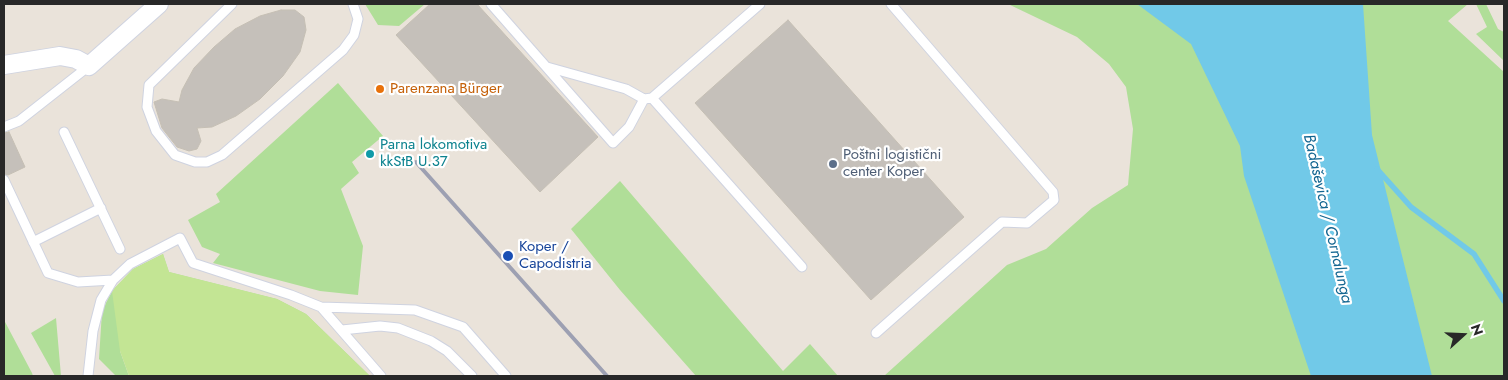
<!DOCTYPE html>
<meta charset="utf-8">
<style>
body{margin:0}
#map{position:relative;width:1508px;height:380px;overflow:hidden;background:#eae3da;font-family:Jost,sans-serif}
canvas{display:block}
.frame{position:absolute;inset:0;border:5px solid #282828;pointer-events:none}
.north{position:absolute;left:1438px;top:310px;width:50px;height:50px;-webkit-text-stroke:4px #fff;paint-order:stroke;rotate:70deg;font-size:14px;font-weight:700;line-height:20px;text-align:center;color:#282828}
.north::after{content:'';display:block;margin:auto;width:18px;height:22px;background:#282828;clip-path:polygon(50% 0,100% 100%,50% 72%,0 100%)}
</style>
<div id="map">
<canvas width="1508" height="380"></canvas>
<div class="frame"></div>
<div class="north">N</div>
</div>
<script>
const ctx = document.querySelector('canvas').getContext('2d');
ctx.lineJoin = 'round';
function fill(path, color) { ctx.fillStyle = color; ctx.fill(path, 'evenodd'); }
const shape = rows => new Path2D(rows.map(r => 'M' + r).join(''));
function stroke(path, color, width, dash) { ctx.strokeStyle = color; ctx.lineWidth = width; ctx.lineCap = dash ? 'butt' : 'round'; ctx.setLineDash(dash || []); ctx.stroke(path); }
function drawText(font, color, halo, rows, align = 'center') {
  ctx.font = font + ' Jost,sans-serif'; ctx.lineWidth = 4.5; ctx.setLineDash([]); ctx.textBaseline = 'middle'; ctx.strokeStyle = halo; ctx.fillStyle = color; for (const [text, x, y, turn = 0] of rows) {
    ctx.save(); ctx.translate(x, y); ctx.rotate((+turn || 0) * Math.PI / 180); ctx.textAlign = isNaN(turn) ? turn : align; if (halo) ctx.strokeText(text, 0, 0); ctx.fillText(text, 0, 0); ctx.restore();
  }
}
fill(shape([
 [365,4,425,4,399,26,378,25],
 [1008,4,1468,4,1448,21,1504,72,1504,376,884,376,1007,265,1046,249,1092,208,1128,185,1133,129,1126,87,1109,64,1077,37],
 [1476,4,1486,4,1498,29,1504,32,1504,61,1476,34,1487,27],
 [338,83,383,136,352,162,359,173,341,189,363,246,358,295,320,291,213,263,220,254,202,247,188,220,220,202,216,194],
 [620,181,783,371,810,344,838,376,696,376,620,290,571,229],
 [163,254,169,272,277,299,306,314,370,376,120,351,129,376,116,376,99,359,102,311,112,291,133,269],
 [56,318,61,376,55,376,31,333],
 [4,320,32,373,33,376,4,376]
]), '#b0de98');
fill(shape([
 [163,254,169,272,277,299,306,314,370,376,129,376,120,351,112,291,133,269]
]), '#c3e594');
fill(shape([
 [1137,4,1363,4,1372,135,1432,376,1311,376,1244,176,1240,146,1191,44]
]), '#71c9e8');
stroke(shape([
 [1377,169,1411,207,1474,254,1504,301]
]), '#71c9e8', 5.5);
const building = shape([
 [430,4,477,4,598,137,540,192,396,35,430,4],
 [281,10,295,10,304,17,306,30,300,52,283,76,260,99,236,116,212,127,197,128,201,141,197,149,189,151,177,147,162,128,154,102,162,99,179,102,182,90,194,68,214,47,235,29,260,16,281,10],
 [788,20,964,217,871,300,695,103,788,20],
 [9,132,25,167,8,175,4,174,4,133,9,132]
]);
fill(building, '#c5c0ba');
stroke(building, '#c5bfb4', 1);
const lane = shape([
 [232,4,149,85,147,107,156,131,175,155,195,162,207,162,222,155,343,50,354,35,358,19,353,4],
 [491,4,613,143,629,127,644,99],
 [547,67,626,89,644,99,652,98,760,4],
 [652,98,802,267],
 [4,127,19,121,89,66],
 [64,132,120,249],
 [4,180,48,273,78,282,113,280],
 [33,242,101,208],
 [321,307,381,376],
 [342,330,380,326,398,328,431,341,447,351,472,376],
 [876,333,1002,222,1027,223,1054,200,1053,192,891,4],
 [88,376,93,331,101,300,113,280,130,264,180,238,193,263,291,295,321,307,415,310,463,327,506,376]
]);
const street = shape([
 [4,65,60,56,76,59,89,66,159,4]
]);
stroke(lane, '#cfd3e0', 11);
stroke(street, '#cfd3e0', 20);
stroke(lane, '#fff', 9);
stroke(street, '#fff', 18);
stroke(shape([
 [416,162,607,376]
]), '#9da0b2', 4);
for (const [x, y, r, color] of [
 [380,89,5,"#e8710a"],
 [370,154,5,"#0f9aa8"],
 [833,164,5,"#5c6f8a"],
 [508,256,6,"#1a4fb4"]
]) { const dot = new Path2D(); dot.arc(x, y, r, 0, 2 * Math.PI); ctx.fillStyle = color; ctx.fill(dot); stroke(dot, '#fff', 2); }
drawText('15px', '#c56008', '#fff', [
 ["Parenzana Bürger",390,89]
], 'left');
drawText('15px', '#0d838f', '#fff', [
 ["Parna lokomotiva",380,145],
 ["kkStB U.37",380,162]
], 'left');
drawText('15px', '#4e5e75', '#fff', [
 ["Poštni logistični",843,155],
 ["center Koper",843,172]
], 'left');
drawText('15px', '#164399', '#fff', [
 ["Koper /",519,247],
 ["Capodistria",519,264]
], 'left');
drawText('italic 16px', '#136691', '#fff', [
 ["Badaševica / Cornalunga",1327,219,77]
]);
</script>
